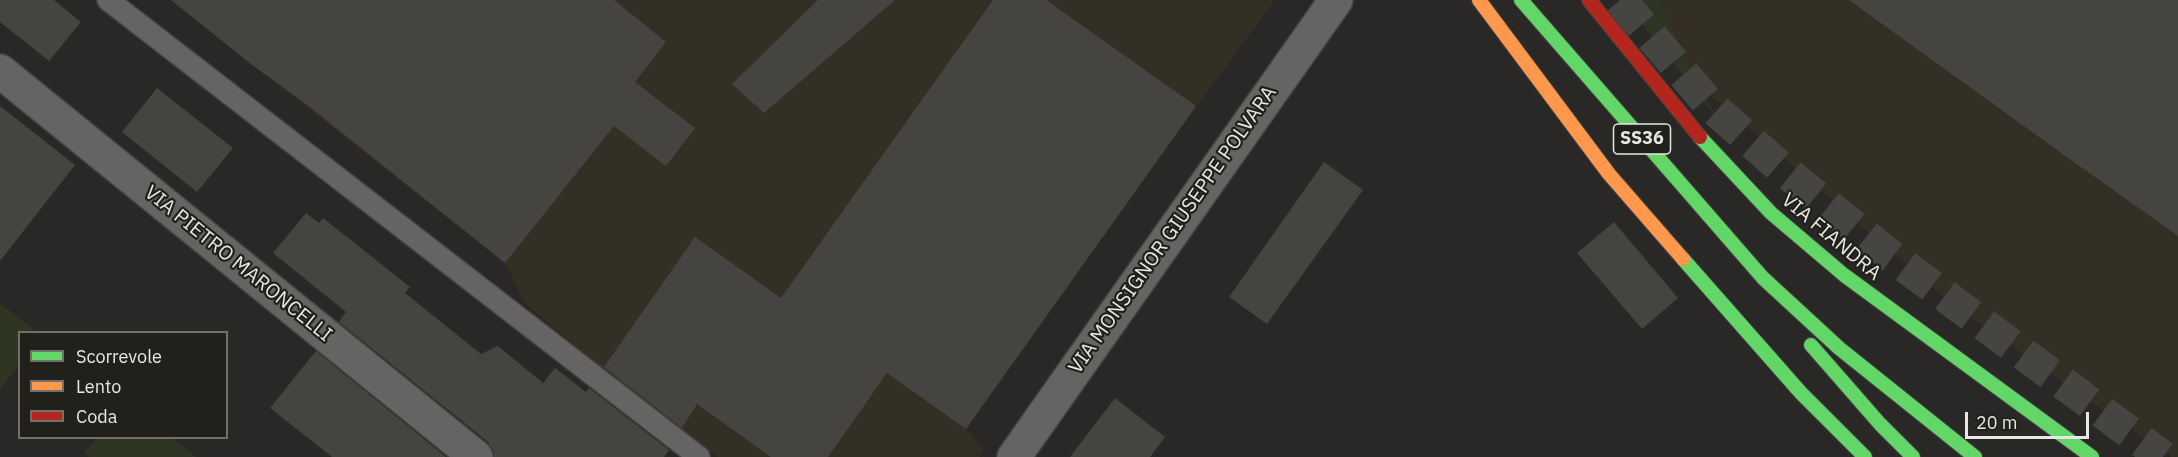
<!DOCTYPE html>
<style>
body{margin:0}
#map{position:relative;width:2178px;height:457px;overflow:hidden;background:#2a2826;font-family:"IBM Plex Sans",sans-serif}
canvas{display:block}
.legend{position:absolute;left:18px;top:331px;width:210px;height:108px;box-sizing:border-box;background:#22201a;border:2px solid #72706a;margin:0;padding:8px 10px;list-style:none;font-size:18px;color:#e9e7e3}
.legend li{display:flex;align-items:center;gap:12px;height:30px}
.legend b{width:30px;border:2px solid #72706a}
.scale{position:absolute;left:1965px;top:412px;width:124px;height:27px;box-sizing:border-box;border:3px solid #e9e7e3;border-top:0;padding-left:8px;font-size:18px;line-height:21px;white-space:nowrap;color:#e9e7e3;-webkit-text-stroke:4px #22201a;paint-order:stroke}
</style>
<div id="map">
<canvas width="2178" height="457"></canvas>
<ul class="legend">
<li><b style="height:8px;background:#63d668"></b>Scorrevole</li>
<li><b style="height:8px;background:#ff974d"></b>Lento</li>
<li><b style="height:8px;background:#b3261e"></b>Coda</li>
</ul>
<div class="scale">20 m</div>
</div>
<script>
const ctx = document.querySelector('canvas').getContext('2d');
ctx.lineJoin = 'round';
function fill(path, color) { ctx.fillStyle = color; ctx.fill(path, 'evenodd'); }
const shape = rows => new Path2D(rows.map(r => 'M' + r).join(''));
function stroke(path, color, width, dash) { ctx.strokeStyle = color; ctx.lineWidth = width; ctx.lineCap = dash ? 'butt' : 'round'; ctx.setLineDash(dash || []); ctx.stroke(path); }
function drawText(font, color, halo, rows, align = 'center') {
  ctx.font = font + ' "IBM Plex Sans",sans-serif'; ctx.lineWidth = 4.5; ctx.setLineDash([]); ctx.textBaseline = 'middle'; ctx.strokeStyle = halo; ctx.fillStyle = color; for (const [text, x, y, turn = 0] of rows) {
    ctx.save(); ctx.translate(x, y); ctx.rotate((+turn || 0) * Math.PI / 180); ctx.textAlign = isNaN(turn) ? turn : align; if (halo) ctx.strokeText(text, 0, 0); ctx.fillText(text, 0, 0); ctx.restore();
  }
}
fill(shape([
 [171,0,1275,0,1196,107,966,429,984,450,979,457,718,457,600,367,524,302,505,263],
 [1660,0,2178,0,2178,457,2171,457,1954,306,1698,84]
]), '#342f25');
fill(shape([
 [1623,0,1660,0,1698,84,1719,121],
 [0,303,37,332,20,332,19,365,0,389],
 [97,438,172,438,196,457,89,457,84,453]
]), '#2f3523');
fill(shape([
 [0,0,54,0,81,22,49,61,0,22],
 [171,0,614,0,666,42,635,82,695,128,666,166,614,126,505,263,306,104,252,65],
 [818,0,895,0,764,113,732,84],
 [993,0,1046,0,1196,106,966,429,887,373,828,457,771,457,697,404,682,428,604,367,695,237,781,298],
 [1849,0,2178,0,2178,236,2064,155],
 [157,88,233,148,197,192,122,132],
 [0,106,75,165,0,261],
 [1324,162,1363,190,1267,324,1229,297],
 [306,213,319,223,323,218,410,287,405,293,481,354,498,346,543,383,555,368,586,392,589,388,669,450,664,457,494,457,493,450,488,442,339,322,346,312,273,253],
 [1614,222,1678,298,1642,329,1577,253],
 [316,351,446,457,332,457,270,408],
 [1115,398,1165,437,1150,457,1070,457]
]), '#454441');
stroke(shape([
 [1620,0,1711,106,1781,168,1887,253,2163,457]
]), '#474542', 33, [33, 16]);
const lane = shape([
 [108,0,699,457]
]);
const street = shape([
 [0,71,476,457],
 [1014,457,1336,0]
]);
const fast = shape([
 [1521,0,1763,278,1839,348,1975,457],
 [1700,137,1771,213,1844,275,2092,457],
 [1683,259,1801,393,1865,457],
 [1811,345,1880,424,1913,457]
]);
const slow = shape([
 [1479,0,1609,174,1683,259]
]);
const jam = shape([
 [1589,0,1700,137]
]);
stroke(lane, '#464442', 24);
stroke(street, '#464442', 36);
stroke(fast, '#464442', 16);
stroke(slow, '#464442', 16);
stroke(jam, '#464442', 16);
stroke(lane, '#666462', 21);
stroke(street, '#666462', 33);
stroke(fast, '#63d668', 14);
stroke(slow, '#ff974d', 14);
stroke(jam, '#b3261e', 14);
for (const [x, y, w] of [
 [1642,139,57]
]) { const box = new Path2D(); box.roundRect(x - w / 2, y - 15, w, 30, 4.5); ctx.fillStyle = '#22201a'; ctx.fill(box); stroke(box, '#e9e7e3', 1.5); }
drawText('bold 18px', '#e9e7e3', null, [
 ["SS36",1642,139]
]);
drawText('20px', '#e9e7e3', '#22201a', [
 ["VIA MONSIGNOR GIUSEPPE POLVARA",1173,230,-55],
 ["VIA FIANDRA",1831,237,40],
 ["VIA PIETRO MARONCELLI",238,264,39]
]);
</script>
